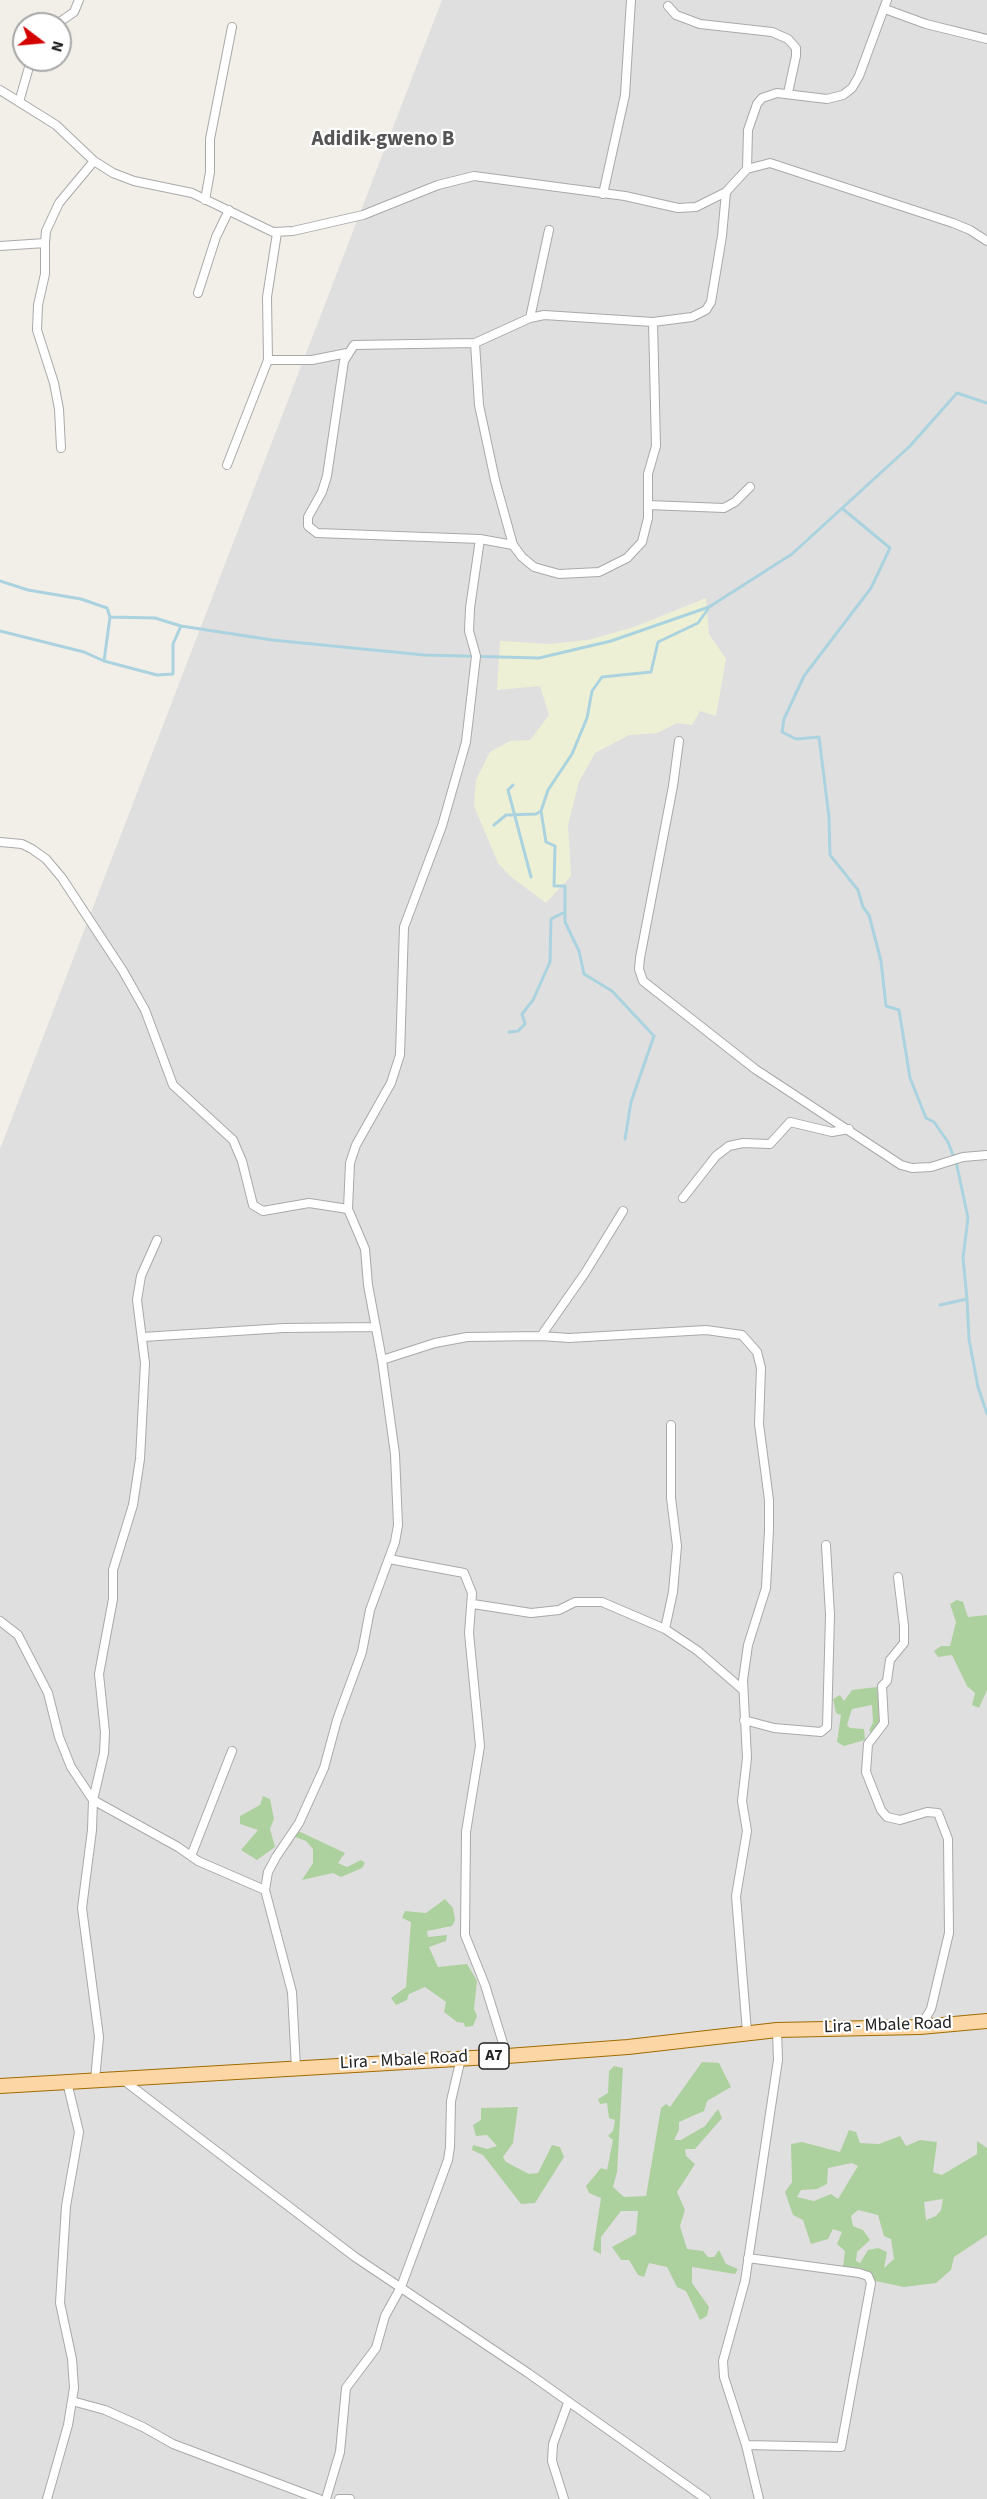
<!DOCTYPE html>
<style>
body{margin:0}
#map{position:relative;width:987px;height:2499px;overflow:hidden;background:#f2efe9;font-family:"Source Sans 3",sans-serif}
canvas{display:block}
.north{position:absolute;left:12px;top:12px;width:60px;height:60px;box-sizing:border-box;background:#fff;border:2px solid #a7a7a7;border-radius:50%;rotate:106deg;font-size:16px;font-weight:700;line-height:24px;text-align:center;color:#222}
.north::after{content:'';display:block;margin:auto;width:21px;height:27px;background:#d40000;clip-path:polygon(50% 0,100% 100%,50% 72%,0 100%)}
</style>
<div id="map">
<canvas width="987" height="2499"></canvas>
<div class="north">N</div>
</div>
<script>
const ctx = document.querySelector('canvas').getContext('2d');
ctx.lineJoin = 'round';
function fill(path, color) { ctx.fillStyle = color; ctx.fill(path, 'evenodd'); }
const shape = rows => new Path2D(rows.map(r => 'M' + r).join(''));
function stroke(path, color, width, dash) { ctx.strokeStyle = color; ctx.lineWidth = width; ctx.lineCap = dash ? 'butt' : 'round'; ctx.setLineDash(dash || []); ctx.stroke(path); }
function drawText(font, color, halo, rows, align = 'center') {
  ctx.font = font + ' "Source Sans 3",sans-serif'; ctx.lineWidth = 4.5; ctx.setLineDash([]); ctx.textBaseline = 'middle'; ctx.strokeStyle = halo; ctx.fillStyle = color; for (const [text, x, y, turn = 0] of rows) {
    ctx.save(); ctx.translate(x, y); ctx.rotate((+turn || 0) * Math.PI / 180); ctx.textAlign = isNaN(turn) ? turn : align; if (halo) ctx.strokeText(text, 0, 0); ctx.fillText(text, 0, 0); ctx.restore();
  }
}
fill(shape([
 [442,0,987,0,987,2499,0,2499,0,1149]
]), '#e0dfdf');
fill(shape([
 [706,598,709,634,726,659,716,716,700,711,692,725,677,723,657,733,629,735,595,753,579,782,568,825,571,876,546,903,510,876,498,863,474,806,476,780,490,752,510,741,530,740,549,715,540,686,497,690,500,641,549,644,588,640,634,627]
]), '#eef0d5');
fill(shape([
 [957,1600,963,1602,968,1617,987,1615,987,1690,979,1708,972,1705,975,1693,967,1686,952,1655,938,1657,934,1651,941,1646,950,1646,956,1622,950,1604],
 [877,1687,882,1724,872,1734,869,1730,873,1723,872,1705,852,1709,847,1725,850,1728,864,1729,865,1740,844,1746,837,1742,841,1715,836,1713,833,1699,840,1695,844,1701,852,1690],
 [263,1796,270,1799,274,1819,270,1829,275,1847,257,1860,241,1850,258,1830,240,1824,240,1816,260,1805],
 [292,1828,345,1853,338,1863,347,1867,361,1860,365,1863,362,1868,341,1877,333,1873,302,1880,313,1863,313,1849,306,1841,295,1837,290,1846,286,1835],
 [445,1899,453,1908,455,1920,452,1926,427,1931,428,1937,447,1935,446,1941,429,1947,438,1967,467,1964,477,1981,474,2009,477,2016,473,2026,465,2027,464,2023,457,2022,444,2012,446,2002,425,1987,409,1994,407,2000,396,2005,391,1998,406,1987,411,1922,402,1918,405,1911,426,1913],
 [702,2062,719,2063,731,2087,707,2101,704,2111,679,2122,679,2130,674,2140,681,2140,705,2126,718,2109,722,2118,695,2149,685,2149,686,2156,695,2164,677,2192,685,2210,680,2226,687,2249,703,2251,708,2257,714,2257,719,2250,726,2264,738,2269,735,2274,692,2267,692,2283,709,2307,707,2316,700,2320,686,2291,677,2287,667,2267,649,2263,644,2277,638,2275,629,2260,621,2260,612,2247,636,2234,638,2211,621,2211,601,2237,601,2254,593,2250,601,2198,589,2193,586,2186,601,2168,607,2170,613,2140,608,2136,613,2131,615,2120,609,2118,607,2103,600,2104,598,2099,608,2093,609,2071,614,2066,623,2068,617,2172,613,2187,624,2197,646,2196,661,2108,666,2104,670,2107],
 [518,2107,513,2143,503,2157,506,2162,529,2174,538,2173,552,2145,560,2147,564,2157,535,2203,521,2204,483,2155,472,2150,473,2145,487,2149,497,2146,487,2135,476,2136,473,2125,481,2120,481,2108],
 [849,2130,856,2132,860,2143,879,2144,900,2136,906,2146,920,2140,937,2142,933,2172,942,2175,977,2154,977,2141,987,2148,987,2235,954,2257,951,2270,936,2283,904,2287,842,2274,845,2251,837,2244,842,2232,833,2229,828,2239,811,2244,803,2220,793,2215,785,2192,792,2182,791,2144,802,2142,840,2152],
 [852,2163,858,2166,838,2199,831,2194,814,2201,797,2197,801,2190,817,2189,827,2184,828,2168],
 [943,2199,941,2210,936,2216,926,2220,924,2202],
 [858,2210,878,2215,884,2236,891,2239,894,2259,884,2268,887,2252,878,2248,868,2250,860,2263,856,2261,857,2252,870,2240,863,2230,853,2226,851,2216]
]), '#add19e');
stroke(shape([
 [843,509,890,548,871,588,804,676,784,719,782,732,796,739,819,737,829,817,830,855,858,890,863,907,869,915,881,961,886,1006,899,1010,910,1078,926,1118,934,1122,948,1142,957,1166,968,1218,963,1258,967,1299,940,1305],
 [0,581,28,590,81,599,107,608,110,617],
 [0,631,84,652,104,661,157,675,173,674,173,644,181,626,272,640,424,655,539,658,611,641,709,607,792,554,910,446,957,393,987,403],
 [104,661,110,617,155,618,181,626],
 [513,785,508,790,531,877],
 [494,825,506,815,536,814,541,811],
 [509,1032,518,1031,525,1024,522,1014,533,1000,550,962,551,919,565,912],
 [625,1139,631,1102,654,1036,612,991,584,974,579,951,565,922,565,886,554,886,555,846,546,842,541,811,548,790,572,754,587,718,592,691,602,677,651,672,658,642,698,623,708,609],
 [967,1299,969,1339,978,1387,987,1414]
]), '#aad3df', 3);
const street = shape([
 [668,6,676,15,700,24,772,32,788,39,796,48,796,56,788,93],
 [885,9,926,24,987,39],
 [57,24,74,12,79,0],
 [0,90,56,125,94,161,113,173,134,181,192,193,273,232,293,231,363,215,438,185,474,176,625,196,678,208,696,207,726,192,747,169,770,163,953,223,970,230,987,241],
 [19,102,31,60],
 [747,169,748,130,757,104,762,98,777,93,827,99,843,95,852,88,859,76,887,0],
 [603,194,625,95,631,0],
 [205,200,210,172,210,139,232,27],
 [45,243,45,274,38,305,37,330,54,383,59,409,61,448],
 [0,246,45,243,46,231,59,203,94,161],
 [198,293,216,237,229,210],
 [530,318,549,230],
 [653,322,544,315,530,318,475,343,479,405,495,480,513,545,522,557,534,567,559,574,599,572,627,558,642,542,648,518,648,474,656,446,653,322,692,317,706,310,711,302,722,236,726,192],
 [475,343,354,345,344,361,327,476,322,492,308,517,308,526,317,533,480,539,513,545],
 [268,360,312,360,347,353],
 [227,465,268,360,267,297,277,233],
 [648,505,724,508,735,502,750,487],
 [679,741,673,786,640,958,639,969,643,981,755,1069,901,1165,912,1168,931,1167,963,1157,987,1155],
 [0,842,22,844,32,849,46,859,62,878,123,971,145,1010,173,1085,233,1140,242,1161,253,1205,263,1211,309,1203,348,1209],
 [683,1198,716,1156,729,1146,743,1143,770,1144,790,1122,832,1132,849,1129],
 [157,1240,141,1276,137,1300,145,1363,140,1459,133,1505,113,1570,113,1599,99,1674,105,1732,104,1753,93,1800,178,1847,198,1861,265,1890],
 [541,1336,585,1273,623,1211],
 [143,1337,284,1328,376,1327],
 [382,1360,435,1343,467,1337,541,1336,569,1338,706,1330,742,1335,757,1352,761,1368,759,1424,769,1500,769,1530,766,1588,748,1645,743,1680,747,1758,742,1801,747,1831,736,1896,747,2032],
 [389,1559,464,1573,472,1593,469,1633,480,1746,466,1832,465,1935,485,1985,507,2056],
 [898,1577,904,1626,904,1643,890,1660,887,1681,882,1686,884,1723,868,1744,866,1772,881,1810,887,1817,900,1820,927,1812,938,1813,948,1839,949,1933,931,2009,920,2027],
 [473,1604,531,1613,559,1610,575,1602,602,1602,665,1629,698,1651,743,1690],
 [0,1621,18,1635,48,1693,59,1737,71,1767,93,1800,92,1830,82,1908,99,2037,95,2080],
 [665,1629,673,1592,677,1546,671,1498,671,1425],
 [744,1720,774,1728,821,1732,827,1727,830,1615,826,1545],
 [191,1856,232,1751],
 [296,2068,292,1992,265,1890,268,1872,276,1857,299,1823,324,1768,337,1720,362,1652,370,1610,395,1542,398,1525,395,1454,382,1360,368,1285,365,1249,348,1209,350,1163,356,1145,391,1083,400,1055,404,927,442,826,466,742,476,656,469,631,470,608,480,539],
 [122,2079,355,2257,528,2373,706,2499],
 [72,2401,105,2410,143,2427,173,2444,319,2499],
 [746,2445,841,2447,871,2283,868,2276,859,2273,748,2258],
 [47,2499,68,2425,74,2388,72,2359,60,2303,66,2206,79,2132,67,2082],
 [326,2499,340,2452,346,2388,376,2348,385,2316,401,2287,448,2160,450,2147,451,2101,461,2058],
 [339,2499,350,2499],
 [564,2499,552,2461,553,2444,568,2403],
 [759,2499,746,2445,724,2377,723,2361,745,2281,778,2060,777,2030]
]);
const primary = shape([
 [0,2086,507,2056,628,2047,777,2030,920,2027,987,2021]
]);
stroke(street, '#a9a9a9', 10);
stroke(primary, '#a06b00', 16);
stroke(street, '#fff', 8);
stroke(primary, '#fcd6a4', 14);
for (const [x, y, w] of [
 [494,2056,30]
]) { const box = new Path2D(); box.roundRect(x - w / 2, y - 13, w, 26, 4.5); ctx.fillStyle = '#fff'; ctx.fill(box); stroke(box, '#222', 1.5); }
drawText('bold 16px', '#222', null, [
 ["A7",494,2056]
]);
drawText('18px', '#222', '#fff', [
 ["Lira - Mbale Road",888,2026,-2],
 ["Lira - Mbale Road",404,2061,-3]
]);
drawText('bold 21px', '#555', '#fff', [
 ["Adidik-gweno B",383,140]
]);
</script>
